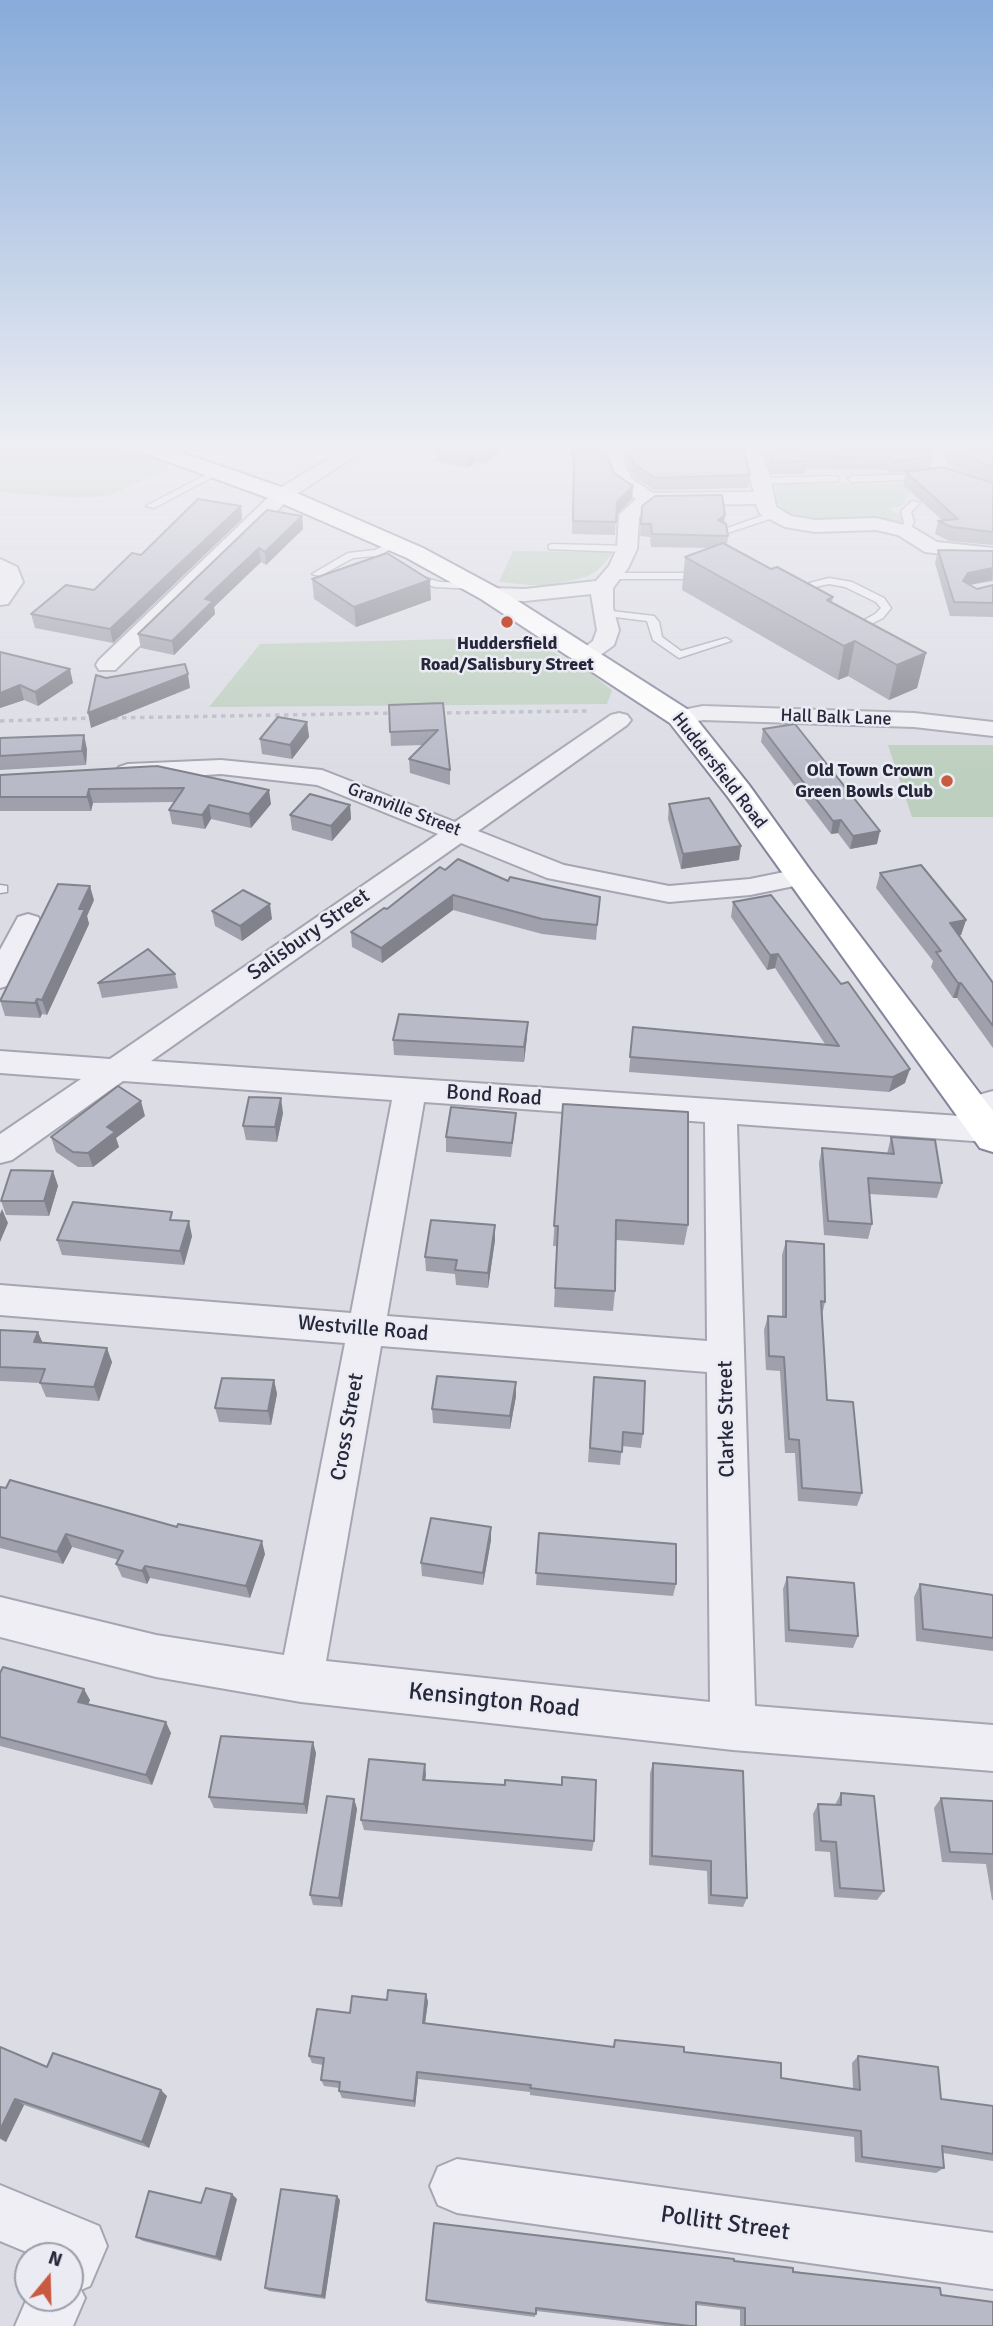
<!DOCTYPE html>
<style>
body{margin:0}
#map{position:relative;width:993px;height:2326px;overflow:hidden;background:#dcdce5;font-family:Signika,sans-serif}
canvas{display:block}
.north{position:absolute;left:14px;top:2242px;width:70px;height:70px;box-sizing:border-box;background:#ebebf3;border:2px solid #9c9da9;border-radius:50%;rotate:19deg;font-size:19px;font-weight:700;line-height:28px;text-align:center;color:#26273b}
.north::after{content:'';display:block;margin:auto;width:24px;height:32px;background:#c95a42;clip-path:polygon(50% 0,100% 100%,50% 72%,0 100%)}
</style>
<div id="map">
<canvas width="993" height="2326"></canvas>
<div class="north">N</div>
</div>
<script>
const ctx = document.querySelector('canvas').getContext('2d');
ctx.lineJoin = 'round';
function fill(path, color) { ctx.fillStyle = color; ctx.fill(path, 'evenodd'); }
const shape = rows => new Path2D(rows.map(r => 'M' + r).join(''));
function stroke(path, color, width, dash) { ctx.strokeStyle = color; ctx.lineWidth = width; ctx.lineCap = dash ? 'butt' : 'round'; ctx.setLineDash(dash || []); ctx.stroke(path); }
function drawText(font, color, halo, rows, align = 'center') {
  ctx.font = font + ' Signika,sans-serif'; ctx.lineWidth = 5; ctx.setLineDash([]); ctx.textBaseline = 'middle'; ctx.strokeStyle = halo; ctx.fillStyle = color; for (const [text, x, y, turn = 0] of rows) {
    ctx.save(); ctx.translate(x, y); ctx.rotate((+turn || 0) * Math.PI / 180); ctx.textAlign = isNaN(turn) ? turn : align; if (halo) ctx.strokeText(text, 0, 0); ctx.fillText(text, 0, 0); ctx.restore();
  }
}
fill(shape([
 [0,447,113,447,169,461,167,470,108,496,74,498,0,492],
 [824,483,915,483,902,506,891,508,891,511,901,514,902,522,872,517,832,523,791,517,775,501,776,485],
 [513,551,614,552,597,571,586,577,551,585,529,585,499,582],
 [527,637,590,673,612,690,607,704,209,707,260,644],
 [888,745,993,745,993,817,912,817]
]), '#bdcfbe');
const lane = shape([
 [217,469,224,471,154,508,146,506,217,469],
 [923,474,926,475,926,479,852,482,848,479,852,476,923,474],
 [835,476,838,477,838,481,762,484,758,481,762,478,835,476],
 [912,501,920,503,911,512,914,522,908,533,902,533,904,522,901,511,912,501],
 [773,512,778,515,776,517,724,534,719,531,773,512],
 [394,541,399,544,382,554,384,556,419,576,440,582,474,583,479,586,474,589,435,587,411,580,374,556,353,558,320,576,312,574,348,553,375,550,394,541],
 [552,544,627,546,632,549,627,552,549,549,549,545,552,544],
 [703,569,706,570,706,574,685,579,612,579,607,576,612,573,685,573,703,569],
 [829,578,852,582,884,598,891,608,883,618,865,627,867,630,862,633,852,627,875,614,881,608,876,602,845,587,829,584,788,593,783,590,829,578],
 [603,610,654,616,659,622,662,637,681,651,726,638,731,641,679,658,653,640,647,621,599,615,599,611,603,610],
 [0,885,7,886,7,892,0,893,0,885]
]);
const street = shape([
 [348,447,369,447,289,499,115,670,99,670,96,665,99,660,275,491,348,447],
 [600,447,618,447,631,478,653,493,754,492,741,447,759,447,769,472,776,507,791,516,815,520,876,518,912,527,937,542,993,548,993,560,925,552,898,535,876,530,815,532,785,527,760,514,756,504,653,505,639,517,637,549,628,568,613,588,613,608,619,630,614,645,595,659,579,659,576,654,593,641,597,630,591,594,525,601,490,600,479,594,490,588,525,589,596,581,609,566,617,549,619,515,636,499,616,485,600,447],
 [924,447,942,447,948,466,993,483,993,495,948,481,934,473,924,454,924,447],
 [0,559,17,567,23,582,8,604,0,605,0,559],
 [703,706,914,713,993,722,993,736,914,727,703,720,680,724,672,722,668,717,672,712,703,706],
 [619,713,627,715,631,720,627,725,478,831,564,865,669,886,750,879,799,869,809,871,813,877,809,883,750,895,669,902,547,878,461,843,151,1061,960,1116,955,1108,960,1100,993,1091,993,1113,978,1118,993,1120,993,1140,987,1142,737,1124,755,1706,993,1725,993,1771,733,1750,301,1702,156,1677,0,1637,0,1597,156,1635,284,1655,345,1343,0,1315,0,1285,351,1313,392,1100,123,1081,12,1160,0,1163,0,1134,81,1079,0,1073,0,1051,110,1059,438,834,317,785,221,774,128,780,119,777,115,772,119,767,128,764,221,760,322,770,455,822,611,715,619,713],
 [424,1102,705,1122,707,1341,387,1316,424,1102],
 [381,1346,707,1372,710,1702,326,1661,381,1346],
 [28,914,38,917,42,923,10,985,0,988,0,950,18,917,28,914],
 [457,2159,993,2233,993,2289,457,2213,438,2205,430,2186,438,2167,457,2159],
 [0,2185,99,2226,107,2246,90,2286,81,2290,85,2298,73,2326,15,2326,28,2296,28,2298,70,2298,70,2256,36,2256,0,2241,0,2185]
]);
const highway = shape([
 [136,447,165,447,290,490,423,548,499,589,690,711,749,785,810,870,993,1111,993,1152,980,1148,728,797,670,723,481,599,407,558,274,500,139,451,136,447]
]);
stroke(lane, '#a5a6b2', 3);
stroke(street, '#a5a6b2', 4);
stroke(highway, '#84859b', 4);
stroke(shape([
 [438,713,587,711],
 [113,718,395,713],
 [0,721,94,718]
]), '#babac4', 3.5, [4.5, 4.5]);
fill(lane, '#eeeef4');
fill(street, '#eeeef4');
fill(highway, '#fff');
fill(shape([
 [437,447,506,447,485,464,475,462,468,468,436,461,436,448],
 [571,447,604,447,614,473,633,486,632,499,616,515,615,535,572,534,574,457,571,457],
 [621,447,743,447,750,475,748,488,654,490,633,476],
 [761,447,926,447,932,457,930,469,993,483,993,545,949,541,935,534,938,521,942,520,903,485,906,472,891,473,888,470,807,469,806,474,772,474],
 [944,447,993,447,993,481,950,464],
 [241,506,242,519,113,643,35,628,31,614,94,590,141,555],
 [642,506,725,515,724,523,728,536,727,545,771,569,833,597,832,602,926,653,917,688,889,700,848,676,838,680,682,590,685,557,711,548,651,547,650,537,640,536],
 [302,516,303,529,266,565,261,562,214,607,215,614,174,655,141,648,138,634],
 [938,550,993,551,993,581,970,585,977,589,993,585,993,617,950,616,935,563],
 [312,579,431,600,356,627,314,599],
 [0,652,73,683,38,706,24,700,0,708],
 [443,703,450,770,450,785,410,773,409,759,423,745,391,746,389,705],
 [307,722,309,737,292,759,262,754,260,739],
 [763,729,877,844,850,849,838,833,831,834,761,742],
 [0,738,87,749,86,765,0,770],
 [157,766,271,804,251,828,211,819,205,829,172,824,169,810,174,802,93,803,91,811,0,811,0,775],
 [669,804,739,860,681,869,668,819],
 [350,805,351,819,332,841,292,830,290,815],
 [445,870,600,897,596,940,542,934,453,910,382,963,352,947,351,932,387,909],
 [880,873,966,920,961,935,959,936,993,983,993,1048,957,998,953,998,931,967,933,961,876,888],
 [94,900,87,916,89,924,47,1015,42,1014,40,1018,5,1016,0,1000],
 [733,902,905,1083,889,1092,629,1072,633,1027,825,1044,775,968,767,970,731,917],
 [212,911,272,919,242,941,215,926],
 [175,974,178,988,102,998,98,983],
 [527,1037,524,1062,394,1055,393,1040],
 [563,1104,688,1225,684,1245,616,1240,615,1291,613,1311,554,1307,557,1246,553,1246],
 [283,1113,277,1142,246,1140,243,1126],
 [145,1116,116,1138,119,1147,93,1167,78,1167,56,1152,51,1137],
 [515,1127,511,1157,446,1152,446,1137],
 [891,1137,942,1183,937,1198,869,1194,872,1224,868,1239,824,1235,819,1163,822,1148,887,1154],
 [53,1171,58,1186,49,1216,6,1215,1,1201],
 [174,1220,192,1236,184,1265,62,1255,57,1240],
 [495,1225,495,1240,488,1288,456,1285,455,1274,426,1271,425,1257],
 [786,1241,825,1302,822,1315,827,1400,862,1493,857,1506,798,1501,795,1453,785,1453,780,1371,766,1370,764,1330,768,1316,782,1317,782,1255],
 [0,1330,38,1332,42,1343,112,1362,99,1401,46,1397,40,1383,0,1381],
 [594,1377,643,1434,641,1448,622,1446,620,1465,588,1462],
 [274,1380,277,1394,271,1425,219,1422,215,1408],
 [516,1396,510,1429,433,1423,432,1409],
 [0,1487,265,1554,250,1598,150,1578,147,1584,122,1577,116,1564,119,1560,72,1547,63,1564,0,1548],
 [491,1527,491,1540,483,1585,422,1576,421,1563],
 [539,1533,676,1584,673,1596,536,1585],
 [787,1577,858,1636,853,1648,785,1642,783,1589],
 [920,1584,993,1595,993,1651,916,1641,914,1597],
 [0,1673,90,1700,88,1704,171,1733,152,1785,0,1746],
 [316,1753,307,1814,214,1808,209,1797],
 [653,1763,747,1898,743,1907,708,1904,707,1871,649,1865,650,1773],
 [426,1774,425,1780,594,1841,592,1851,364,1830,361,1820],
 [841,1793,884,1891,877,1900,834,1897,830,1852,815,1851,813,1814,818,1804,835,1805],
 [941,1798,993,1801,993,1900,992,1900,986,1864,942,1862,934,1808],
 [354,1799,357,1809,342,1907,313,1905,310,1895],
 [426,1994,428,2002,425,2023,613,2047,615,2040,684,2052,781,2078,853,2089,852,2063,858,2056,941,2099,993,2106,993,2161,943,2153,944,2168,936,2173,855,2162,854,2137,530,2095,530,2092,418,2079,415,2107,342,2098,339,2091,339,2088,324,2086,321,2080,323,2065,312,2063,309,2056,350,2013,387,2000],
 [0,2047,47,2067,167,2096,149,2148,24,2105,6,2142,0,2139],
 [237,2199,221,2261,143,2241,136,2237,201,2203],
 [340,2200,325,2299,269,2291,265,2288],
 [734,2261,941,2295,993,2326,740,2326,740,2310,696,2305,696,2326,666,2326,536,2311,535,2317,427,2303,426,2300]
]), '#9fa0ac');
fill(shape([
 [491,447,506,447,485,464,485,451],
 [475,449,475,462,468,468,468,455],
 [633,486,632,499,616,515,617,502],
 [241,506,242,519,113,643,110,629],
 [725,515,723,527,718,520],
 [302,516,303,529,266,565,265,552],
 [259,548,261,562,214,607,215,614,174,655,172,641,205,599],
 [993,568,992,580,964,586,963,581,968,573],
 [430,580,431,600,356,627,354,607],
 [855,641,848,676,838,680,844,646],
 [926,653,917,688,889,700,897,665],
 [70,669,73,683,38,706,35,692],
 [188,674,190,688,91,728,88,713],
 [20,685,24,700,0,708,0,693],
 [307,722,309,737,292,759,290,745],
 [84,735,87,749,86,765,82,751],
 [89,789,93,803,91,811,87,797],
 [269,790,271,804,251,828,249,814],
 [209,805,211,819,205,829,202,815],
 [350,805,351,819,332,841,331,826],
 [841,820,838,833,831,834,833,821],
 [880,831,877,844,850,849,853,836],
 [741,846,739,860,681,869,683,854],
 [90,886,94,900,87,916,89,924,47,1015,42,1000,79,909],
 [453,895,453,910,382,963,381,948],
 [270,904,272,919,242,941,240,926],
 [966,920,961,935,946,938,950,923],
 [778,954,775,968,767,970,770,955],
 [958,983,961,983,957,998,953,998],
 [37,999,42,1014,40,1018,35,1003],
 [528,1022,527,1037,524,1062,524,1047],
 [910,1069,905,1083,889,1092,893,1077],
 [281,1098,283,1113,277,1142,275,1127],
 [141,1101,145,1116,116,1138,119,1147,93,1167,88,1153,107,1127],
 [53,1171,58,1186,49,1216,44,1201],
 [2,1209,8,1223,0,1242,0,1214],
 [189,1221,192,1236,184,1265,180,1251],
 [495,1225,495,1240,488,1288,488,1273],
 [38,1332,44,1346,34,1342],
 [107,1348,112,1362,99,1401,94,1387],
 [274,1380,277,1394,271,1425,268,1411],
 [516,1382,516,1396,510,1429,510,1416],
 [491,1527,491,1540,483,1585,483,1573],
 [66,1534,72,1547,63,1564,57,1552],
 [262,1541,265,1554,250,1598,246,1586],
 [145,1566,150,1578,147,1584,142,1571],
 [84,1689,90,1700,84,1713,78,1702],
 [166,1722,171,1733,152,1785,146,1775],
 [313,1742,316,1753,307,1814,304,1804],
 [425,1764,426,1774,424,1791,423,1780],
 [354,1799,357,1809,342,1907,339,1898],
 [426,1994,428,2002,424,2030,423,2023],
 [417,2072,418,2079,415,2107,414,2101],
 [161,2090,167,2096,149,2148,142,2142],
 [15,2099,24,2105,6,2142,0,2138,0,2130],
 [232,2194,237,2199,221,2261,216,2257],
 [337,2196,340,2200,325,2299,322,2296]
]), '#82828c');
const building = shape([
 [437,447,491,447,485,451,475,449,468,455,436,448,437,447],
 [574,447,604,447,614,473,633,486,617,502,616,522,573,521,574,447],
 [627,447,743,447,750,475,655,478,634,464,627,447],
 [768,447,926,447,932,457,894,461,891,458,807,456,808,461,774,462,768,447],
 [951,447,993,447,993,467,953,451,951,447],
 [943,467,993,483,993,532,952,527,938,521,958,519,906,472,943,467],
 [722,495,725,515,718,520,726,524,728,536,652,534,651,524,641,524,642,506,655,496,722,495],
 [198,499,241,506,110,629,31,614,66,585,94,590,132,553,141,555,198,499],
 [267,510,302,516,265,552,259,548,205,599,213,601,172,641,138,634,267,510],
 [723,543,771,569,777,567,833,597,827,600,926,653,897,665,855,641,844,646,685,557,723,543],
 [938,550,993,551,993,568,968,573,963,581,977,589,993,585,993,603,954,602,938,550],
 [387,553,430,580,354,607,312,579,387,553],
 [0,652,70,669,35,692,20,685,0,693,0,652],
 [185,664,188,674,88,713,96,675,106,678,185,664],
 [443,703,450,770,409,759,438,730,390,732,389,705,443,703],
 [278,717,307,722,290,745,260,739,278,717],
 [795,724,880,831,853,836,841,820,833,821,763,729,795,724],
 [84,735,82,751,0,756,0,738,84,735],
 [157,766,269,790,249,814,209,805,202,815,169,810,184,788,89,789,87,797,0,797,0,775,157,766],
 [310,794,350,805,331,826,290,815,310,794],
 [709,798,741,846,683,854,669,804,709,798],
 [458,859,508,881,510,877,600,897,597,925,542,919,453,895,381,948,351,932,384,908,387,909,440,867,445,870,458,859],
 [921,865,966,920,950,923,993,983,993,1026,961,983,958,983,936,952,941,951,880,873,921,865],
 [58,884,90,886,79,909,85,909,42,1000,37,999,35,1003,0,1001,58,884],
 [243,890,270,904,240,926,212,911,243,890],
 [771,895,841,984,848,982,910,1069,893,1077,630,1057,633,1027,839,1046,778,954,770,955,733,902,771,895],
 [148,949,175,974,98,983,148,949],
 [399,1014,528,1022,524,1047,393,1040,399,1014],
 [118,1086,141,1101,107,1127,115,1132,88,1153,73,1152,51,1137,118,1086],
 [249,1097,281,1098,275,1127,243,1126,249,1097],
 [563,1104,688,1112,688,1225,616,1220,615,1291,555,1288,558,1226,554,1226,563,1104],
 [451,1107,516,1113,512,1143,446,1137,451,1107],
 [891,1137,935,1140,942,1183,868,1178,872,1224,828,1221,822,1148,894,1154,891,1137],
 [11,1170,53,1171,44,1201,1,1201,11,1170],
 [73,1202,172,1212,170,1220,189,1221,180,1251,57,1240,73,1202],
 [431,1220,495,1225,488,1273,455,1270,457,1260,425,1257,431,1220],
 [786,1241,824,1244,825,1302,821,1301,827,1400,853,1402,862,1493,802,1488,799,1440,789,1439,784,1357,769,1356,768,1316,786,1317,786,1241],
 [0,1330,38,1332,34,1342,107,1348,94,1387,40,1383,45,1369,0,1367,0,1330],
 [437,1376,516,1382,510,1416,432,1409,437,1376],
 [594,1377,645,1381,643,1434,623,1432,622,1452,590,1448,594,1377],
 [222,1378,274,1380,268,1411,215,1408,222,1378],
 [10,1480,177,1527,178,1524,262,1541,246,1586,145,1566,142,1571,116,1564,123,1551,66,1534,57,1552,0,1537,0,1487,6,1488,10,1480],
 [431,1518,491,1527,483,1573,421,1563,431,1518],
 [539,1533,676,1544,676,1584,536,1573,539,1533],
 [787,1577,854,1583,858,1636,789,1630,787,1577],
 [920,1584,993,1595,993,1638,923,1629,920,1584],
 [3,1667,84,1689,78,1702,166,1722,146,1775,0,1737,0,1673,3,1667],
 [221,1736,313,1742,304,1804,209,1797,221,1736],
 [369,1759,425,1764,423,1780,505,1785,505,1780,562,1785,562,1777,596,1780,594,1841,361,1820,369,1759],
 [653,1763,743,1771,747,1898,711,1895,711,1861,652,1856,653,1763],
 [841,1793,874,1796,884,1891,840,1888,836,1842,821,1841,818,1804,841,1805,841,1793],
 [327,1796,354,1799,339,1898,310,1895,327,1796],
 [941,1798,993,1801,993,1854,950,1852,941,1798],
 [388,1990,426,1994,423,2023,614,2047,615,2040,684,2047,684,2052,781,2063,781,2078,860,2090,858,2056,938,2067,941,2099,993,2106,993,2154,942,2146,944,2168,862,2157,861,2131,530,2088,531,2085,417,2072,414,2101,339,2091,340,2082,321,2080,324,2058,309,2056,317,2009,350,2013,352,1996,387,2000,388,1990],
 [0,2047,47,2067,53,2053,161,2090,142,2142,15,2099,0,2130,0,2047],
 [206,2188,232,2194,216,2257,136,2237,149,2191,201,2203,206,2188],
 [281,2189,337,2196,322,2296,265,2288,281,2189],
 [434,2223,734,2259,734,2261,793,2268,793,2272,940,2288,941,2295,993,2302,993,2326,745,2326,745,2308,696,2302,696,2326,690,2326,536,2308,536,2314,426,2300,434,2223]
]);
fill(building, '#b9bac8');
stroke(building, '#82828c', 2);
const sky = ctx.createLinearGradient(0, 0, 0, 772);
sky.addColorStop(0, '#87abda');
sky.addColorStop(0.58, '#efeff3');
sky.addColorStop(1, '#efeff300');
ctx.fillStyle = sky;
ctx.fillRect(0, 0, 993, 772);
for (const [x, y, r, color] of [
 [507,622,7,"#c95a42"],
 [947,781,7,"#c95a42"]
]) { const dot = new Path2D(); dot.arc(x, y, r, 0, 2 * Math.PI); ctx.fillStyle = color; ctx.fill(dot); stroke(dot, '#ebebf3', 2.5); }
drawText('bold 18px', '#26273b', '#ebebf3', [
 ["Huddersfield",507,644],
 ["Road/Salisbury Street",507,665],
 ["Old Town Crown",933,771,"right"],
 ["Green Bowls Club",933,792,"right"]
]);
drawText('18px', '#26273b', '#ebebf3', [
 ["Hall Balk Lane",836,718,2],
 ["Huddersfield Road",719,771,52],
 ["Granville Street",404,810,21]
]);
drawText('21px', '#26273b', '#ebebf3', [
 ["Salisbury Street",309,935,-35],
 ["Bond Road",494,1096,4],
 ["Westville Road",363,1329,5],
 ["Clarke Street",727,1419,-91],
 ["Cross Street",348,1427,-80]
]);
drawText('24px', '#26273b', '#ebebf3', [
 ["Kensington Road",494,1701,6],
 ["Pollitt Street",725,2224,8]
]);
</script>
